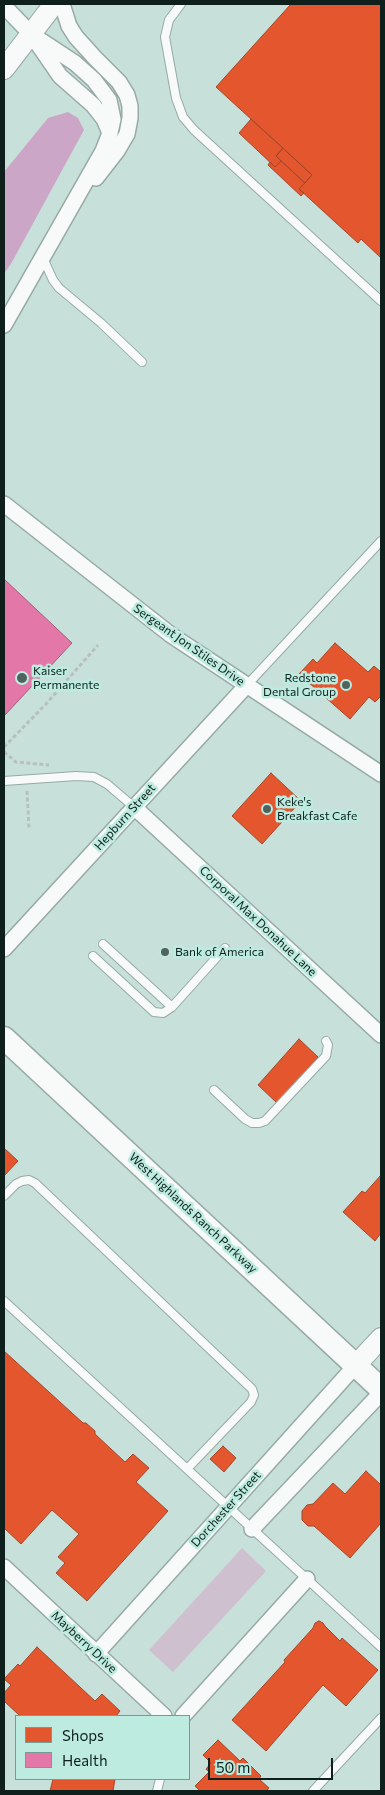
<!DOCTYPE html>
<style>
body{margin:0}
#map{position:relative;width:385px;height:1795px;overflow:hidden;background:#c8e0da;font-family:Commissioner,sans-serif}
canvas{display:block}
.frame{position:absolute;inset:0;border:5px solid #0f201c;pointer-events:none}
.legend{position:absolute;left:15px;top:1715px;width:175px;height:65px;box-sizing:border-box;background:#bdebdf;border:1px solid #779a91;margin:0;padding:6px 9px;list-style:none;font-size:15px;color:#0f201c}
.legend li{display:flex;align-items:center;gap:10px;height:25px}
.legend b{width:25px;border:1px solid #779a91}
.scale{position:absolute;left:208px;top:1758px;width:125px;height:22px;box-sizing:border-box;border:2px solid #0f201c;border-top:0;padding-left:6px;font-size:15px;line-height:18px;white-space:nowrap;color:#0f201c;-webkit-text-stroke:4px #bdebdf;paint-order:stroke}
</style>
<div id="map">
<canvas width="385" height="1795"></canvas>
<div class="frame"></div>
<ul class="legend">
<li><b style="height:14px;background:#e4572e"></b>Shops</li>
<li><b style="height:14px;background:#e377a8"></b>Health</li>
</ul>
<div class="scale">50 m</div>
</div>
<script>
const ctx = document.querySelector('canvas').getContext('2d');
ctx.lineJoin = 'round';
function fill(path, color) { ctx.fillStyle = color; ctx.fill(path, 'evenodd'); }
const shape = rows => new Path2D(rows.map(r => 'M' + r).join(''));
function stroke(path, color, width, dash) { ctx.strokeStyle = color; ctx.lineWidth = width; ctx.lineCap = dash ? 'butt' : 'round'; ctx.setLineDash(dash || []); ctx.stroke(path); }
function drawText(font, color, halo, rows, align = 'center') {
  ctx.font = font + ' Commissioner,sans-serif'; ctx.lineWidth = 5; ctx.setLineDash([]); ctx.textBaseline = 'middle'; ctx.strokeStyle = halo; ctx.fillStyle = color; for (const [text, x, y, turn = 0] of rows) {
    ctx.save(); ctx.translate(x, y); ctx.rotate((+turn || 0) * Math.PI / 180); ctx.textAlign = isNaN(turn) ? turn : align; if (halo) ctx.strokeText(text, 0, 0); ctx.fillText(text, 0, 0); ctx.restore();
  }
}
fill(shape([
 [242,1548,266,1571,173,1672,149,1650]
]), '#cec0cf');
fill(shape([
 [68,112,78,118,84,130,12,262,4,274,4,172,48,118]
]), '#cca6c6');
const shops = shape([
 [291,4,381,4,381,258,361,239,358,243,299,189,312,175,216,87,291,4],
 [251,119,283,148,276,156,281,161,275,167,239,133,251,119],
 [283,148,312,175,305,183,276,156,283,148],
 [281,161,305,183,299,189,304,193,301,196,268,165,270,162,275,167,281,161],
 [335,643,368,672,374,666,381,672,381,696,375,702,369,697,350,719,299,674,313,659,317,663,335,643],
 [271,773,301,801,262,844,232,816,271,773],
 [299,1039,318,1057,277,1103,258,1085,299,1039],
 [4,1148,18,1161,4,1176,4,1148],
 [381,1175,381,1233,375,1241,343,1212,362,1191,365,1193,381,1175],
 [4,1351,83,1423,86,1423,95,1431,95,1434,125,1462,133,1454,149,1468,136,1482,168,1511,87,1601,56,1573,65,1563,58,1557,79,1534,52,1510,21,1544,4,1528,4,1351],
 [223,1446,236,1458,224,1472,210,1459,223,1446],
 [366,1471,381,1485,381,1523,350,1558,314,1526,308,1526,302,1520,302,1511,307,1505,313,1504,333,1483,345,1494,366,1471],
 [319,1621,323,1623,325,1626,340,1641,342,1638,378,1670,346,1706,323,1685,266,1751,232,1720,285,1662,284,1660,313,1628,315,1623,319,1621],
 [37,1647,95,1701,102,1694,120,1711,116,1716,20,1716,4,1701,4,1693,11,1685,4,1679,18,1664,20,1666,37,1647],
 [218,1740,240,1761,243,1758,261,1776,259,1779,269,1788,266,1791,200,1791,195,1786,209,1772,206,1769,211,1763,203,1755,218,1740],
 [53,1779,115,1779,113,1791,50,1791,53,1779]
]);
fill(shops, '#e4572e');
stroke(shops, '#a44629', 1);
const health = shape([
 [4,579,72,643,5,715,4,713,4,579]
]);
fill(health, '#e377a8');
stroke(health, '#a35d7e', 1);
const lane = shape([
 [181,4,169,20,165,37,176,98,183,117,194,130,381,301],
 [43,258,53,280,59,288,101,323,142,362],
 [247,685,381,541],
 [4,781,76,776,94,777,107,784,134,807],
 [103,944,172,1007],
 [93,956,154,1012,163,1013,172,1007,225,948],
 [214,1090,245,1119,252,1123,259,1123,265,1121,326,1056,328,1045,326,1041],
 [4,1196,16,1184,22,1181,29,1180,35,1183,252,1389,254,1395,251,1402,187,1469],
 [4,1301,381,1647],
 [157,1791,160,1779],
 [313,1791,381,1718]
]);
const street = shape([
 [62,4,69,26,76,37,95,58,119,82,127,95,130,106,130,118,127,134,117,151,96,178],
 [4,6,31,34,60,76,93,105,104,119,110,133],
 [4,325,103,151,110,133,113,119,109,100,94,80,75,63,31,34],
 [4,504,171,635,381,774],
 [134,807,381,1035],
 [4,949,247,685],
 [252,1529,381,1393],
 [4,1567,164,1716],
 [96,1654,356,1365],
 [183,1716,307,1579]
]);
const secondary = shape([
 [4,69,54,4],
 [356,1365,381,1338]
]);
const primary = shape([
 [4,1038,381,1389]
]);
stroke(lane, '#97aaa5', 10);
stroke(street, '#97aaa5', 18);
stroke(secondary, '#97aaa5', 22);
stroke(primary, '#97aaa5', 25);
stroke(shape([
 [4,747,46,704,98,645],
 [4,752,16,762,49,765],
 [27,791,29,829]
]), '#b7c0bd', 3, [4, 2.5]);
stroke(lane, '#f7faf9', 8);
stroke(street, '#f7faf9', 15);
stroke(secondary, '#f7faf9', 20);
stroke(primary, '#f7faf9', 22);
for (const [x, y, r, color] of [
 [22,678,6,"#50635e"],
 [346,685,5,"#50635e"],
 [267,809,5,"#50635e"],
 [165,952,5,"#50635e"]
]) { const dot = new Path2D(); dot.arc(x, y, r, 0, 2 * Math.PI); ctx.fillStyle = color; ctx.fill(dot); stroke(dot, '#bdebdf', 2); }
drawText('12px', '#0f201c', '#bdebdf', [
 ["Sergeant Jon Stiles Drive",189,645,35],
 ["Hepburn Street",125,817,-48],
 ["Corporal Max Donahue Lane",258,921,43],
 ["West Highlands Ranch Parkway",193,1213,43],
 ["Dorchester Street",226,1509,-48],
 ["Mayberry Drive",84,1642,43]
]);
drawText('12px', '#0f201c', '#bdebdf', [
 ["Kaiser",33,671],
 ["Permanente",33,685],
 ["Redstone",336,678,"right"],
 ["Dental Group",336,692,"right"],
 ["Keke's",277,802],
 ["Breakfast Cafe",277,816],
 ["Bank of America",175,952]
], 'left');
</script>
